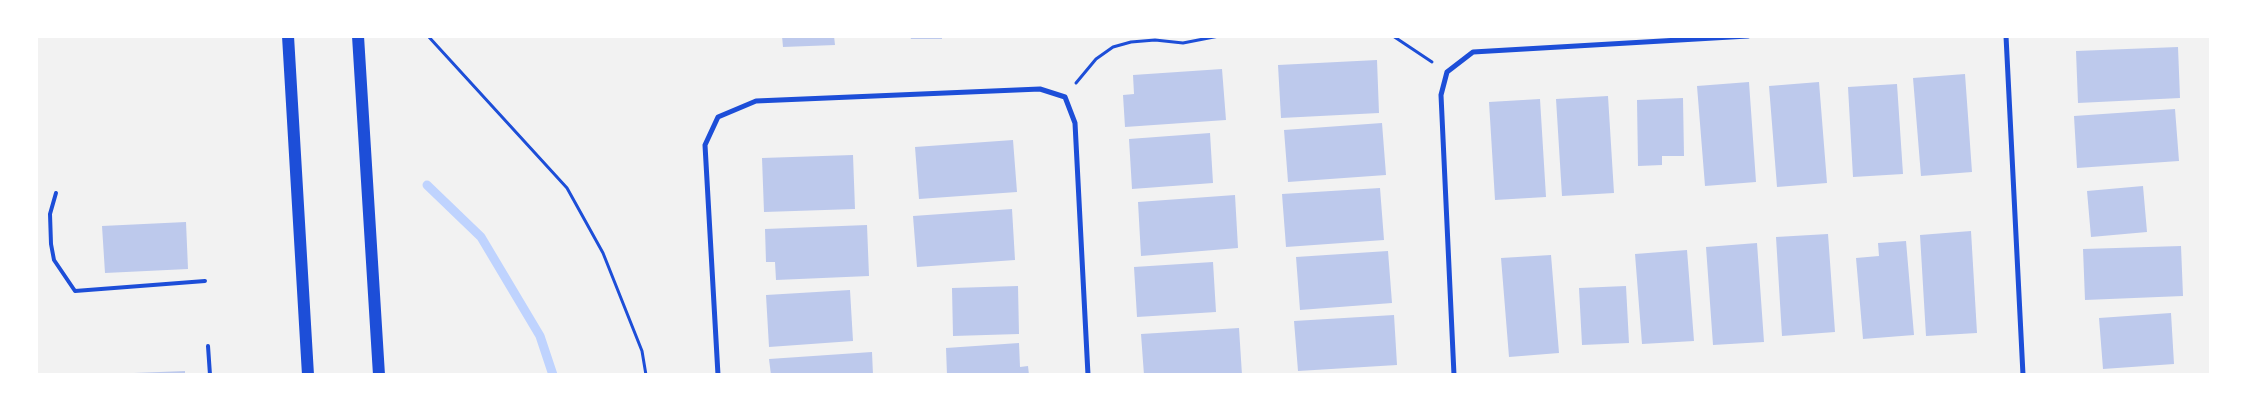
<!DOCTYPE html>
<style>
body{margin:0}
#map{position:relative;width:2247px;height:411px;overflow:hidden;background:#f2f2f2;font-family:Inter,sans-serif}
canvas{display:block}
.frame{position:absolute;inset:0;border:38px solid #fff;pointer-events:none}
</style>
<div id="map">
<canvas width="2247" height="411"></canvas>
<div class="frame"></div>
</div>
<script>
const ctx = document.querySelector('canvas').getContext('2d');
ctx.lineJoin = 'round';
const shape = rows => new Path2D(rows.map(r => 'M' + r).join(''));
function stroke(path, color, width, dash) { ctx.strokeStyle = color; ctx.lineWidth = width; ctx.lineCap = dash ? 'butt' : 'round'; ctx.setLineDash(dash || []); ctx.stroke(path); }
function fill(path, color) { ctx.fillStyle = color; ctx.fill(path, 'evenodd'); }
stroke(shape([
 [427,185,481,237,540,336,553,375]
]), '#bfd3fe', 9);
fill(shape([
 [782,36,834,36,835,45,783,47],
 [910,36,942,36,942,39,911,39],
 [2178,47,2180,98,2078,103,2076,51],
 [1377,60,1379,113,1281,118,1278,65],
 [1222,69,1226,120,1125,127,1123,95,1134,94,1133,75],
 [1965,74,1972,172,1921,176,1913,78],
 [1749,82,1756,182,1705,186,1697,86],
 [1819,82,1827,183,1777,187,1769,86],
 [1897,84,1903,174,1853,177,1848,87],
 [1608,96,1614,193,1562,196,1556,99],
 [1683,98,1684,156,1662,156,1662,165,1638,166,1637,100],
 [1540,99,1546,197,1495,200,1489,102],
 [2175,109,2179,161,2077,168,2074,116],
 [1382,123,1386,175,1288,182,1284,130],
 [1210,133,1213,183,1132,189,1129,139],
 [1013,140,1017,192,919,199,915,147],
 [853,155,855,209,764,212,762,158],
 [2143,186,2147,232,2091,237,2087,191],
 [1380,188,1384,240,1286,247,1282,194],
 [1235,195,1238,248,1141,256,1138,202],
 [1012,209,1015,260,917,267,913,216],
 [186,222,188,269,105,273,102,226],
 [867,225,869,276,776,280,775,262,766,262,765,229],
 [1971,231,1977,333,1926,336,1920,235],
 [1828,234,1835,332,1782,336,1776,237],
 [1906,241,1914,335,1863,339,1856,258,1879,256,1878,243],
 [1757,243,1764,342,1713,345,1706,247],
 [2181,246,2183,296,2085,300,2083,249],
 [1687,250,1694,341,1642,344,1635,254],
 [1388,251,1392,303,1300,310,1296,257],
 [1551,255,1559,353,1509,357,1501,258],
 [1213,262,1216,312,1137,317,1134,267],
 [1018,286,1019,334,953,336,952,288],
 [1626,286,1629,343,1582,345,1579,288],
 [850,290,853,341,769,347,766,295],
 [2171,313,2174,364,2103,369,2099,318],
 [1394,315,1397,365,1298,371,1294,321],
 [1239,328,1242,375,1144,375,1141,334],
 [1019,343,1020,367,1028,366,1029,375,947,375,946,348],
 [872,352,873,375,771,375,769,359],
 [185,371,185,375,134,375,134,373]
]), '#bdc9ec');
stroke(shape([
 [428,36,567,188,603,253,642,351,646,375],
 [1393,36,1432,62],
 [1076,83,1096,59,1113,47,1131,42,1155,40,1183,43,1219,36]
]), '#1d4ed8', 3);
stroke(shape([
 [56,193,50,214,51,244,54,260,75,291,205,281],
 [208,346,210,375]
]), '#1d4ed8', 4);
stroke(shape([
 [2006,36,2023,375],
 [718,375,705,145,718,117,756,101,1040,89,1065,97,1075,123,1088,375],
 [1454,375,1441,95,1447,72,1473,52,1748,36]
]), '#1d4ed8', 5);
stroke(shape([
 [288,36,308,375],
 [358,36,379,375]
]), '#1d4ed8', 12);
</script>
